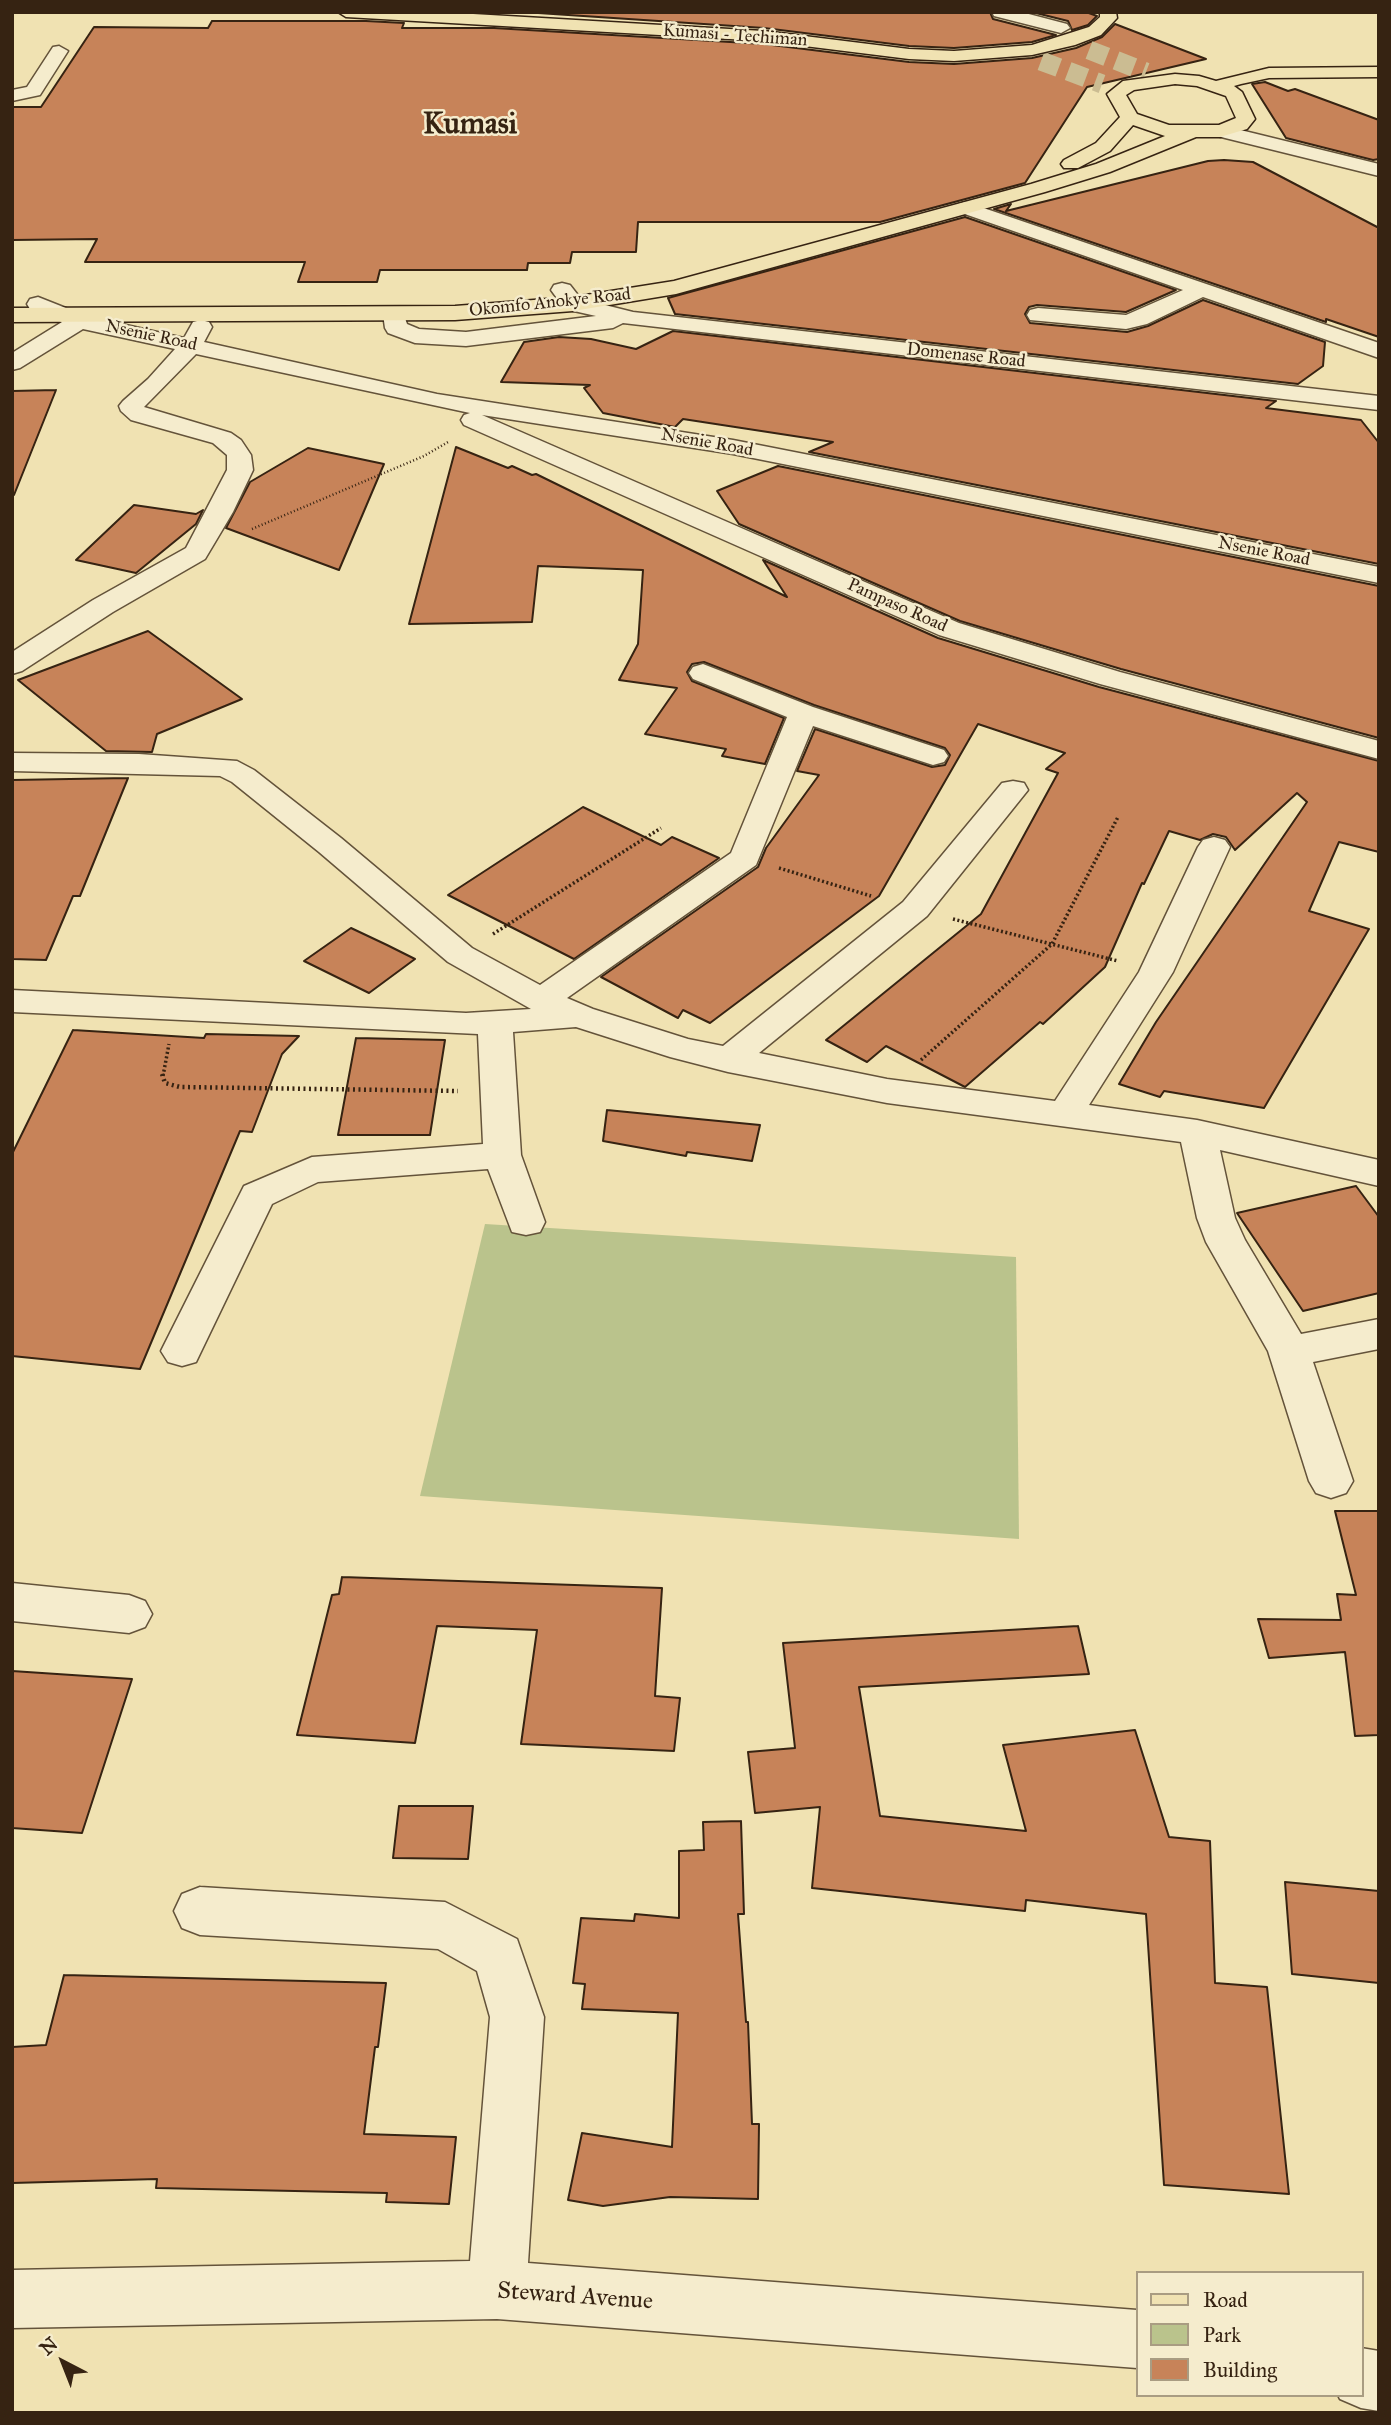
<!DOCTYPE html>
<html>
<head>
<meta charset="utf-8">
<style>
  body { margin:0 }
  #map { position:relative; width:1391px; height:2425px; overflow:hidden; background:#f0e2b2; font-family:"IM FELL Great Primer",serif }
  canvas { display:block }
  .frame { position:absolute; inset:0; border:14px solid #362312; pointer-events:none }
  .legend { position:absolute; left:1136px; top:2271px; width:228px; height:126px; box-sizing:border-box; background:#f5eccd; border:2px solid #a99c82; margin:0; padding:9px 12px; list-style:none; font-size:21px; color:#362312 }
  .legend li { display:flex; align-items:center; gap:14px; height:35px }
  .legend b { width:35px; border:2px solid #a99c82 }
  .north { position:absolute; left:28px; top:2327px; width:70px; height:70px; -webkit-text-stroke:5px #f5eccd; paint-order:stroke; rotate:318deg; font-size:19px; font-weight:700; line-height:28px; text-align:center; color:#362312 }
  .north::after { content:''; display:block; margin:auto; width:24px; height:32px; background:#362312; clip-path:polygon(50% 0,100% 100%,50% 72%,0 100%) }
</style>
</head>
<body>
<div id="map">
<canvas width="1391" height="2425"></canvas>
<div class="frame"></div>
<ul class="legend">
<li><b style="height:9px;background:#f0e2b2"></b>Road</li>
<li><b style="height:19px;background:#bac38c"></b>Park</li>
<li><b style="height:19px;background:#c78359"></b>Building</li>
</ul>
<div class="north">N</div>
</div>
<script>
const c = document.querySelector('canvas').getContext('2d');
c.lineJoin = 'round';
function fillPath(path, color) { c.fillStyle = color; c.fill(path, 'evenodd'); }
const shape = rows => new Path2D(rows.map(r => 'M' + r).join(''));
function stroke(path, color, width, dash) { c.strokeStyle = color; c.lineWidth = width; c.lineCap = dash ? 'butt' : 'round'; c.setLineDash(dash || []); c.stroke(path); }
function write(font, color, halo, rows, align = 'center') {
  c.font = font + ' "IM FELL Great Primer",serif'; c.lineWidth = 5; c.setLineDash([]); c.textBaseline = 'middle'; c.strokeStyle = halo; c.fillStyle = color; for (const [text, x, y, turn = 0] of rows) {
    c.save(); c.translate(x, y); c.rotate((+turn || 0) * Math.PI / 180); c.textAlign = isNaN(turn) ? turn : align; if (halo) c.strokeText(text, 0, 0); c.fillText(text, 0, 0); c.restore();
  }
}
const green = shape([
  [485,1224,1016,1257,1019,1539,420,1496]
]);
const building = shape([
  [523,12,990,12,993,19,1056,35,1032,42,954,48,909,46,764,28,523,12],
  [1032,12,1086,12,1097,16,1088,25,1072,30,1068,21,1032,12],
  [212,21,366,21,404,23,402,28,494,28,764,44,909,62,954,64,1032,58,1076,48,1102,37,1115,24,1206,59,1087,87,1025,183,880,222,638,222,636,252,572,252,570,263,528,263,527,270,380,270,377,282,298,282,305,262,85,262,97,239,12,240,12,107,41,107,94,27,208,28,212,21],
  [1265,82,1288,91,1295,89,1379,120,1379,159,1373,160,1286,138,1252,84,1265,82],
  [1224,160,1253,162,1379,228,1379,337,1326,319,1326,322,994,209,1011,204,1006,211,1208,161,1224,160],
  [965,217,1176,290,1126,312,1037,305,1029,307,1025,314,1030,323,1127,332,1148,326,1203,300,1325,342,1323,366,1298,384,675,314,668,298,965,217],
  [673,331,1276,401,1266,408,1361,420,1379,443,1379,564,809,452,833,442,683,419,675,427,603,413,584,388,590,385,501,382,524,342,559,337,591,339,636,349,673,331],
  [56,390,14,495,12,495,12,391,56,390],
  [456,447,508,468,512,466,532,475,536,474,787,597,763,560,938,638,1099,687,1379,761,1379,852,1339,842,1309,911,1369,929,1264,1108,1164,1091,1160,1097,1119,1084,1156,1022,1307,802,1297,793,1235,850,1226,837,1213,834,1200,840,1169,831,1144,884,1142,883,1105,967,1043,1024,1040,1022,965,1087,886,1046,867,1062,826,1040,981,914,1058,773,1046,769,1065,753,978,724,879,896,710,1023,683,1010,678,1018,601,977,758,867,766,848,819,775,797,771,815,729,932,767,945,765,950,755,945,748,814,705,704,662,692,664,687,672,692,681,784,718,765,764,722,756,726,749,645,734,677,688,619,680,638,644,643,570,538,566,532,622,409,624,456,447],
  [308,448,384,464,339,570,226,528,250,482,308,448],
  [778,466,1379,586,1379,738,1121,669,960,621,739,524,717,491,778,466],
  [134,505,196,514,203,510,196,524,136,573,76,560,134,505],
  [148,631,242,699,157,734,152,752,106,751,18,680,148,631],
  [128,778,80,896,73,896,46,960,12,959,12,780,128,778],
  [583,807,661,845,672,837,719,858,574,959,448,895,583,807],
  [351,928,387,945,415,959,369,993,304,961,351,928],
  [73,1030,204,1038,206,1034,299,1036,282,1054,252,1132,240,1131,140,1369,12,1356,12,1154,73,1030],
  [356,1038,445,1040,430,1135,338,1135,356,1038],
  [607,1110,698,1119,760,1125,752,1161,687,1152,686,1156,603,1141,607,1110],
  [1356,1186,1379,1217,1379,1293,1303,1311,1237,1213,1356,1186],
  [1335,1511,1379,1511,1379,1735,1355,1736,1345,1652,1269,1658,1258,1619,1341,1620,1337,1594,1356,1595,1335,1511],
  [342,1577,662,1588,655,1696,680,1698,674,1751,521,1744,537,1630,437,1626,415,1743,297,1735,332,1595,339,1594,342,1577],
  [1078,1626,1089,1674,859,1687,880,1816,1026,1831,1003,1745,1135,1730,1169,1837,1210,1841,1215,1983,1267,1987,1289,2194,1164,2185,1146,1914,1026,1900,1025,1911,812,1888,820,1807,755,1813,748,1752,795,1748,783,1643,1078,1626],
  [12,1671,132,1679,82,1833,12,1828,12,1671],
  [399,1806,473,1806,468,1859,393,1858,399,1806],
  [741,1821,744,1914,738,1914,746,2022,748,2022,752,2124,759,2124,758,2199,670,2197,603,2206,568,2200,582,2133,672,2147,678,2013,582,2009,585,1984,573,1983,581,1918,634,1921,635,1914,679,1918,679,1851,704,1850,703,1822,741,1821],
  [1285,1882,1379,1891,1379,1983,1292,1974,1285,1882],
  [64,1975,386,1983,378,2047,375,2047,364,2134,456,2137,449,2204,386,2202,387,2193,156,2188,157,2179,12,2183,12,2047,46,2045,64,1975]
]);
const majorTunnel = shape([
  [1089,50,1146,72],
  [1041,61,1102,84]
]);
const pathFar2 = shape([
  [252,529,424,456,448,442]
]);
const pathFar1 = shape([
  [779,868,871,896],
  [953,919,1118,961],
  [493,934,661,828],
  [921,1060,1052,944,1118,817],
  [163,1076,169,1044]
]);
const path = shape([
  [162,1074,165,1083,180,1087,458,1091]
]);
const minor = shape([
  [992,12,1021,12,1067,24,1070,28,1061,33,994,16,992,12],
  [59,46,68,51,40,95,12,101,12,90,27,87,53,47,59,46],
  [1220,125,1379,164,1379,176,1213,135,1211,131,1220,125],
  [966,202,1379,343,1379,358,1203,297,1147,324,1126,329,1030,320,1027,315,1030,310,1038,308,1126,315,1183,290,959,212,956,208,959,204,966,202],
  [562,283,570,285,581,299,633,312,1379,396,1379,410,623,323,613,328,466,346,415,343,388,333,385,328,383,314,386,309,394,307,402,309,407,324,419,329,466,332,596,316,565,309,551,290,554,285,562,283],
  [38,297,86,316,184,338,193,322,201,320,209,322,212,327,204,342,437,394,733,440,1379,567,1379,583,733,454,482,415,959,623,1120,672,1379,741,1379,759,1100,684,939,635,464,425,461,420,464,415,470,413,196,354,144,407,231,433,241,440,251,455,253,470,233,512,205,559,113,612,22,671,12,674,12,652,93,600,186,548,227,470,227,455,213,443,131,420,121,411,119,406,123,401,148,379,175,349,83,329,20,368,12,370,12,353,62,322,30,309,27,304,30,299,38,297],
  [703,664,813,707,944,750,948,756,944,762,933,765,813,726,756,865,567,998,593,1009,688,1039,723,1046,903,902,1002,783,1013,781,1024,783,1028,790,927,916,759,1053,887,1079,1055,1101,1139,972,1198,847,1203,840,1214,837,1225,840,1230,847,1173,972,1089,1105,1197,1120,1379,1160,1379,1186,1220,1150,1235,1218,1245,1240,1301,1334,1379,1319,1379,1349,1313,1362,1353,1481,1346,1493,1331,1498,1316,1493,1309,1481,1268,1351,1206,1242,1197,1218,1181,1142,887,1103,728,1072,670,1057,576,1027,513,1032,521,1155,545,1222,540,1232,526,1235,512,1232,488,1169,318,1182,272,1204,196,1362,182,1366,168,1362,161,1351,244,1186,312,1157,483,1144,478,1034,12,1012,12,990,466,1013,531,1009,448,962,319,852,232,782,220,776,12,771,12,753,139,754,237,761,254,770,341,838,472,948,540,985,731,853,787,717,693,679,689,673,693,667,703,664],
  [12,1583,129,1595,145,1601,152,1614,145,1627,129,1633,12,1621,12,1583],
  [200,1887,445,1902,517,1939,544,2017,528,2263,1137,2310,1137,2368,497,2319,12,2328,12,2270,470,2261,490,2017,477,1971,438,1949,200,1935,182,1928,174,1911,182,1894,200,1887],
  [1361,2348,1379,2351,1379,2411,1361,2408,1340,2399,1338,2395,1361,2395,1361,2348]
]);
const major = shape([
  [338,12,439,12,764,31,909,49,954,51,1032,45,1089,27,1100,17,1100,12,1116,12,1117,18,1101,35,1075,45,1032,55,954,61,909,59,764,41,346,17,338,12],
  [1379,67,1379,77,1269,78,1241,84,1234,86,1242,92,1255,119,1247,129,1220,137,1196,137,1110,172,1045,192,676,294,573,311,455,320,12,322,12,308,455,306,573,297,674,281,1031,184,1096,164,1165,136,1133,125,1110,151,1078,168,1064,168,1061,164,1064,160,1096,143,1120,117,1107,94,1123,81,1175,74,1199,76,1216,81,1269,68,1379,67],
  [1175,84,1197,86,1226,96,1236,118,1219,125,1169,125,1137,114,1126,95,1134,90,1175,84]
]);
const farStreetnames = [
  ["Kumasi - Techiman",735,36,4],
  ["Okomfo Anokye Road",550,303,-6],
  ["Nsenie Road",151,336,12],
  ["Domenase Road",966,356,6],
  ["Nsenie Road",707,443,10],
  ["Nsenie Road",1264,552,11],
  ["Pampaso Road",897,606,24]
];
const nearStreetnames = [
  ["Steward Avenue",575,2297,4]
];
const farTownnames = [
  ["Kumasi",470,126]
];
fillPath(green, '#bac38c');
fillPath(building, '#c78359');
stroke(building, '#362312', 2);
stroke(majorTunnel, '#cbbc92', 19, [19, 10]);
stroke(minor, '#64533a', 3);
stroke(major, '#362312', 3);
stroke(pathFar2, '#362312', 2.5, [1, 2.5]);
stroke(pathFar1, '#362312', 3.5, [2, 2.5]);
stroke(path, '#362312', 4.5, [2, 3.5]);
fillPath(minor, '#f5eccd');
fillPath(major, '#f0e2b2');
write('18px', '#362312', '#f5eccd', farStreetnames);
write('24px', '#362312', '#f5eccd', nearStreetnames);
write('bold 30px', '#362312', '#f5eccd', farTownnames);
</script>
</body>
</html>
